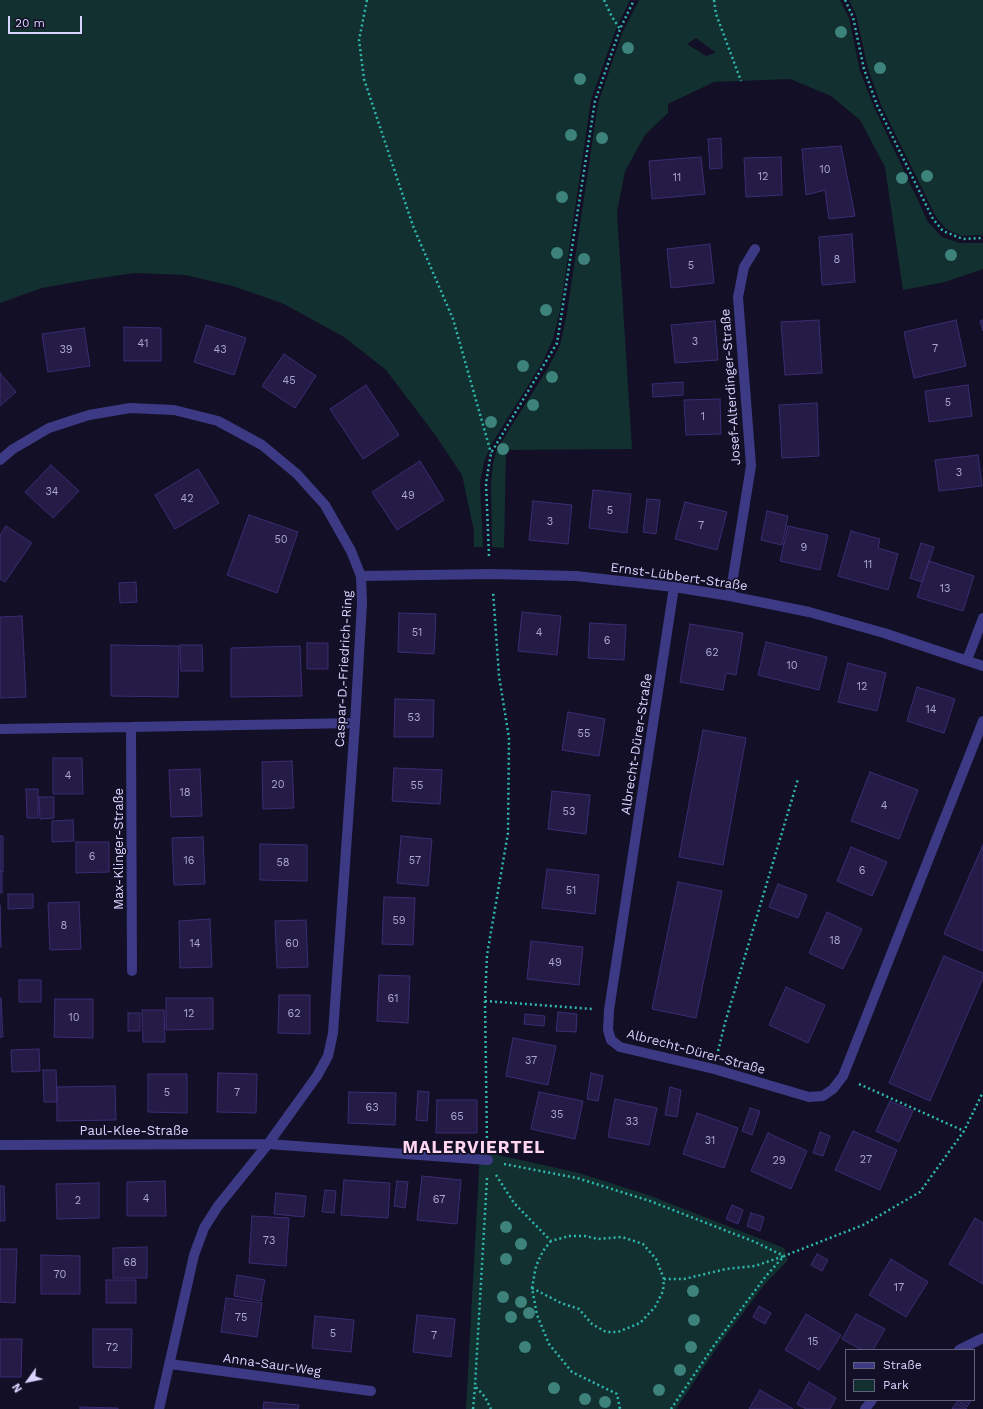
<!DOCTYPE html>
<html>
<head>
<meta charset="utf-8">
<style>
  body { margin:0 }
  #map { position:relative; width:983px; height:1409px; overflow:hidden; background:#130f26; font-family:"Work Sans",sans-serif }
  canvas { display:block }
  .legend { position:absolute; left:845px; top:1349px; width:130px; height:52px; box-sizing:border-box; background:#130f26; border:1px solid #625e7d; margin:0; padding:5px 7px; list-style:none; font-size:12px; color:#d9d4ff }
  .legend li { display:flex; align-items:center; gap:8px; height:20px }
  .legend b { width:20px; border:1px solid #625e7d }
  .north { position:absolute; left:8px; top:1361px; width:40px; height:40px; -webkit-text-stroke:3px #130f26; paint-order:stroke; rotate:237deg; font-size:11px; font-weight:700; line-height:16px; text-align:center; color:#d9d4ff }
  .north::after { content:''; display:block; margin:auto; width:14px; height:18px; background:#d9d4ff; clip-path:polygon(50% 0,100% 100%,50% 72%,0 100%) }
  .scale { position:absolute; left:8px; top:16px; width:74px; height:18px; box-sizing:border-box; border:2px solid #d9d4ff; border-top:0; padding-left:5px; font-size:12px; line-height:14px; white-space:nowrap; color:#d9d4ff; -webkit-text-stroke:3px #130f26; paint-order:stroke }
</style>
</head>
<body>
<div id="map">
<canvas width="983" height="1409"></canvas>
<ul class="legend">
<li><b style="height:5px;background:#3d3a85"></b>Straße</li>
<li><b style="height:11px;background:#12302f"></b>Park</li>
</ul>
<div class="north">N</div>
<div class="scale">20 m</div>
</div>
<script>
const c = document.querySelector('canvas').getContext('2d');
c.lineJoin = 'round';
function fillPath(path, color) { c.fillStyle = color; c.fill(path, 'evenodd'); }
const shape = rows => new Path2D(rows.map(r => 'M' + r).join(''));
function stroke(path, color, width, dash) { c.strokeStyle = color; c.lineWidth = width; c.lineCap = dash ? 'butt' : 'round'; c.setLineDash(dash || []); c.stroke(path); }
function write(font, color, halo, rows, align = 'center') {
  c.font = font + ' "Work Sans",sans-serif'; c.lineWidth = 3.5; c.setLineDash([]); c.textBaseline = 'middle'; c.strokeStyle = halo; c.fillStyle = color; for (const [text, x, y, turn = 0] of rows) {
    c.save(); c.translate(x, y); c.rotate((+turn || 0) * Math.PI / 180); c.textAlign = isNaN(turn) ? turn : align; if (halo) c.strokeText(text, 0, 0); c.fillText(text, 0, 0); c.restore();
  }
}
const green = shape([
  [0,0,630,0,616,29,591,100,560,311,553,339,542,363,491,445,484,462,480,483,483,547,474,547,474,531,462,475,433,432,386,370,344,337,284,304,233,286,185,275,135,273,93,279,42,288,0,303],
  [639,0,840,0,849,18,860,71,874,107,928,222,942,237,960,243,983,243,983,269,945,282,903,290,885,167,860,120,831,96,790,79,714,82,668,104,668,113,645,135,625,171,617,212,632,449,506,450,504,548,492,547,491,484,493,463,497,449,548,368,560,345,567,313,598,103,623,31],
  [696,38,715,52,715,53,706,56,687,44],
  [849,0,983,0,983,235,962,236,946,229,936,217,881,105,868,69,856,15],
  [480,1151,579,1173,651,1196,784,1248,788,1260,765,1284,718,1346,676,1409,466,1409]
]);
const building = shape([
  [721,138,722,168,710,169,708,139,721,138],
  [841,146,855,216,829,219,825,190,806,195,802,149,841,146],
  [701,157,705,194,652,199,649,161,701,157],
  [781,157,782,195,746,197,744,158,781,157],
  [852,234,855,282,822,285,819,237,852,234],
  [710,244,714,283,671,288,667,249,710,244],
  [819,320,822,373,785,375,781,322,819,320],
  [956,320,966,366,914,378,904,332,956,320],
  [983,320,983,331,980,321,983,320],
  [715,321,718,360,675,363,671,325,715,321],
  [206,325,246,338,234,375,194,362,206,325],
  [124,327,161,328,161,361,124,361,124,327],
  [84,328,90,366,48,372,42,334,84,328],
  [284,354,316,376,295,408,262,386,284,354],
  [0,373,16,392,0,406,0,373],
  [683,382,683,395,653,397,652,384,683,382],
  [366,385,399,435,363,459,330,409,366,385],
  [968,385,972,416,929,422,925,391,968,385],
  [720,399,721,434,686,435,684,400,720,399],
  [817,403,819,456,782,458,779,405,817,403],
  [978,455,982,486,939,491,935,460,978,455],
  [420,461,444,500,397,530,372,492,420,461],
  [51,465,79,491,53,518,25,492,51,465],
  [198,469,219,503,175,529,155,495,198,469],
  [593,490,631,494,627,533,589,528,593,490],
  [647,499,660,500,656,534,643,532,647,499],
  [533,501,572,505,568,544,529,540,533,501],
  [685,502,727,512,717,550,675,539,685,502],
  [767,511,788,516,782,545,761,540,767,511],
  [249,515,298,532,277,593,227,575,249,515],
  [6,526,32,543,5,582,0,579,0,535,6,526],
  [788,526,828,535,820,570,780,561,788,526],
  [851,531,880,539,878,548,898,554,888,590,838,576,851,531],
  [921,543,934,547,922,582,910,578,921,543],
  [929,561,974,576,963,611,917,597,929,561],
  [136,582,137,602,120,603,119,583,136,582],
  [522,612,561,616,557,655,518,651,522,612],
  [399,613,436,614,434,654,398,652,399,613],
  [22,616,26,697,0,698,0,617,22,616],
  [590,623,626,625,624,660,588,658,590,623],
  [690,624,743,633,736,675,726,673,723,690,680,682,690,624],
  [766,642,827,657,819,690,758,675,766,642],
  [307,643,328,643,328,669,307,669,307,643],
  [111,645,179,646,178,697,111,696,111,645],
  [180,645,202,645,203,671,181,671,180,645],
  [300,646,302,696,231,697,231,648,300,646],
  [848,663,886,673,877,711,838,702,848,663],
  [917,687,955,699,944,733,907,721,917,687],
  [395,699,434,700,433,737,394,737,395,699],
  [568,712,605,719,599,756,562,750,568,712],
  [703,730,746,738,723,865,679,857,703,730],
  [53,758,82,758,83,794,53,794,53,758],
  [292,761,294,808,263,809,262,762,292,761],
  [394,768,442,770,440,804,392,801,394,768],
  [200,769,202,816,171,817,169,770,200,769],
  [870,772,918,790,899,839,851,821,870,772],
  [26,789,38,789,38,818,27,818,26,789],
  [552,791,590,795,586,834,548,829,552,791],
  [39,797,54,797,54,818,40,819,39,797],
  [73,820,74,841,52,842,52,821,73,820],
  [0,836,3,836,3,872,0,871,0,836],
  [401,836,432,839,428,886,397,883,401,836],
  [203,837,205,884,174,885,172,838,203,837],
  [76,842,109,842,109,872,76,873,76,842],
  [260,844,307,845,307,881,260,880,260,844],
  [983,845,983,951,944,934,983,845],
  [851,847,887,862,872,896,837,881,851,847],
  [547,869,599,875,595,914,542,908,547,869],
  [0,871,2,871,2,893,0,893,0,871],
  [678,882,722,891,696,1018,652,1009,678,882],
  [778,884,807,895,798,918,769,907,778,884],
  [8,894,33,894,33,908,8,909,8,894],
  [384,897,415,898,413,945,382,944,384,897],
  [79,902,81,949,50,950,48,903,79,902],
  [0,905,1,947,0,947,0,905],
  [827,912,862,929,843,969,809,953,827,912],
  [210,919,212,967,180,968,179,921,210,919],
  [306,920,308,967,277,968,275,921,306,920],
  [531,941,583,947,579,985,527,979,531,941],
  [944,956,983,973,983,978,930,1101,889,1083,944,956],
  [379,975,410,976,408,1023,377,1021,379,975],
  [19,980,41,980,41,1002,19,1002,19,980],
  [786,987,825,1005,808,1043,769,1025,786,987],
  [279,995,310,995,310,1034,278,1033,279,995],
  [0,998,1,998,3,1037,0,1037,0,998],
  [166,998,213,998,213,1029,166,1030,166,998],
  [55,999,93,999,93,1038,54,1037,55,999],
  [142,1010,164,1010,165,1042,143,1042,142,1010],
  [558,1012,577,1014,576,1032,556,1031,558,1012],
  [128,1013,140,1013,140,1031,128,1031,128,1013],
  [525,1014,545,1016,544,1026,524,1024,525,1014],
  [513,1038,556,1046,548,1085,506,1076,513,1038],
  [39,1049,40,1071,12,1072,11,1050,39,1049],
  [43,1070,56,1070,57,1102,44,1102,43,1070],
  [218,1073,257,1074,256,1113,217,1112,218,1073],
  [591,1073,603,1076,598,1101,587,1099,591,1073],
  [148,1074,187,1074,187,1113,148,1112,148,1074],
  [115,1086,116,1120,57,1121,57,1087,115,1086],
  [670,1087,681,1090,677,1117,665,1115,670,1087],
  [418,1091,429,1092,427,1121,416,1120,418,1091],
  [349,1092,396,1093,395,1125,348,1123,349,1092],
  [539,1092,583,1101,575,1139,531,1129,539,1092],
  [615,1099,657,1108,649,1145,608,1137,615,1099],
  [437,1100,477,1100,477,1133,436,1133,437,1100],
  [890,1101,913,1111,899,1142,876,1131,890,1101],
  [750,1108,760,1111,752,1135,742,1131,750,1108],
  [697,1113,738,1128,724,1168,683,1154,697,1113],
  [853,1131,897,1150,880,1190,835,1170,853,1131],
  [820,1132,830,1136,823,1156,813,1153,820,1132],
  [768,1133,807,1151,791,1189,751,1171,768,1133],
  [422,1176,461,1180,457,1224,417,1220,422,1176],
  [344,1180,390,1183,388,1218,341,1215,344,1180],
  [165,1181,166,1216,127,1216,127,1182,165,1181],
  [397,1181,408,1182,405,1208,394,1206,397,1181],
  [99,1183,99,1218,57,1219,56,1184,99,1183],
  [0,1186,4,1186,5,1221,0,1221,0,1186],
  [325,1190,336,1191,334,1213,322,1212,325,1190],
  [276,1193,306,1196,304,1217,274,1214,276,1193],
  [732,1205,743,1210,738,1224,726,1219,732,1205],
  [751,1213,764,1217,760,1231,747,1226,751,1213],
  [252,1216,289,1218,286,1266,249,1263,252,1216],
  [975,1218,983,1223,983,1284,949,1264,975,1218],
  [147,1247,147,1278,113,1278,113,1248,147,1247],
  [0,1249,17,1249,15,1303,0,1302,0,1249],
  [817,1254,828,1260,822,1271,811,1265,817,1254],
  [41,1255,80,1256,80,1294,41,1294,41,1255],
  [891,1259,928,1282,906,1317,869,1295,891,1259],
  [237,1275,265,1280,261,1301,234,1296,237,1275],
  [106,1280,136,1280,136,1303,106,1303,106,1280],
  [226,1298,262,1303,257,1337,221,1332,226,1298],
  [759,1306,771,1313,765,1324,753,1317,759,1306],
  [806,1314,841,1335,819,1370,785,1350,806,1314],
  [856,1314,885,1329,873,1350,862,1350,842,1339,856,1314],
  [417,1315,455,1319,451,1357,413,1352,417,1315],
  [315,1316,354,1320,351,1352,312,1348,315,1316],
  [93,1329,132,1329,131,1368,93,1367,93,1329],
  [0,1339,22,1339,21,1377,0,1377,0,1339],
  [809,1382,836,1398,830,1409,806,1409,797,1404,809,1382],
  [760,1390,793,1409,749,1409,760,1390],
  [955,1400,971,1400,967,1407,955,1400],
  [264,1402,299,1405,298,1409,263,1409,264,1402],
  [956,1403,967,1409,952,1409,956,1403],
  [80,1407,118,1408,118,1409,80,1409,80,1407]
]);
const path = shape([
  [367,0,359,40,364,79,413,226,453,319,491,453],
  [604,0,612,17,620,29],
  [714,0,716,14,741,81],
  [845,0,853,17,864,69,877,105,933,219,943,231,963,239,983,238],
  [489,556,486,483,491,453,557,343,595,101,620,29,634,0],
  [485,1001,593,1009],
  [718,1051,725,1023,798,779],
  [859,1084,964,1131],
  [487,1143,485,1001,487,955,508,833,509,738,499,676,493,591],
  [504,1164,577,1178,650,1201,755,1242,784,1256,863,1225,920,1192,964,1131,983,1092],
  [496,1175,514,1203,551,1241,569,1236,585,1236,598,1239,622,1237,643,1244,656,1259,664,1279],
  [487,1178,475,1386,485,1397,491,1409],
  [551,1241,543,1251,536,1266,532,1288,537,1315,549,1344,572,1372,617,1394,620,1409],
  [532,1288,561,1303,579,1309,592,1324,606,1332,618,1332,640,1323,655,1307,663,1291,664,1279,684,1279,726,1269,755,1266,784,1256],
  [473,1409,475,1387],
  [671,1409,715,1344,766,1276,784,1256]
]);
const minor = shape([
  [0,460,13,449,49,428,89,415,130,408,174,410,218,421,262,445,297,474,325,505,351,551,361,576,362,603,355,723,333,1033,328,1056,317,1076,268,1144,218,1206,204,1228,194,1255,159,1409],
  [361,576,491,574,576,576,674,587,730,596,809,612,884,633,983,666],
  [674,587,609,1010,608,1030,611,1040,620,1047,714,1069,809,1097,823,1096,833,1089,843,1076,983,721],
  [730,596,751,466,738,297,744,267,755,249],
  [967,660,983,618],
  [0,729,131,727],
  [132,971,131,727,355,723],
  [0,1145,268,1144,488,1160],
  [959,1350,983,1338],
  [170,1364,371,1391],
  [865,1409,872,1400]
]);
const trees = [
  [841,32],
  [628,48],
  [880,68],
  [580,79],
  [571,135],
  [602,138],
  [927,176],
  [902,178],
  [562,197],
  [557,253],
  [951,255],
  [584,259],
  [546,310],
  [523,366],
  [552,377],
  [533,405],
  [491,422],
  [503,449],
  [506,1227],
  [521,1244],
  [506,1259],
  [693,1291],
  [503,1297],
  [521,1302],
  [529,1313],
  [511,1317],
  [694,1320],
  [525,1347],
  [691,1347],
  [680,1370],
  [554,1388],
  [659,1390],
  [585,1399],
  [605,1402]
];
const numberNames = [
  ["10",825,170],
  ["12",763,177],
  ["11",677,178],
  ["8",837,260],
  ["5",691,266],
  ["3",695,342],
  ["41",143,344],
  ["7",935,349],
  ["39",66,350],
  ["43",220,350],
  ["45",289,381],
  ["5",948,403],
  ["1",703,417],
  ["3",959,473],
  ["34",52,492],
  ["49",408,496],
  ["42",187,499],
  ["5",610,511],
  ["3",550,522],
  ["7",701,526],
  ["50",281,540],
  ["9",804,548],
  ["11",868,565],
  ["13",945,589],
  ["51",417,633],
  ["4",539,633],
  ["6",607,641],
  ["62",712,653],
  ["10",792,666],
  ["12",862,687],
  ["14",931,710],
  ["53",414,718],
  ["55",584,734],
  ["4",68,776],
  ["20",278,785],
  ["55",417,786],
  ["18",185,793],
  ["4",884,806],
  ["53",569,812],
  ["6",92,857],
  ["16",189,861],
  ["57",415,861],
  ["58",283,863],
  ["6",862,871],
  ["51",571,891],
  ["59",399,921],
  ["8",64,926],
  ["18",835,941],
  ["14",195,944],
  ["60",292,944],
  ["49",555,963],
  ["61",393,999],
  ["12",189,1014],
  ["62",294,1014],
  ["10",74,1018],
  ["37",531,1061],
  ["5",167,1093],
  ["7",237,1093],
  ["63",372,1108],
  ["35",557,1115],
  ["65",457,1117],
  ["33",632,1122],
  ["31",710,1141],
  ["27",866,1160],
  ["29",779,1161],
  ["4",146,1199],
  ["67",439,1200],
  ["2",78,1201],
  ["73",269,1241],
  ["68",130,1263],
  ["70",60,1275],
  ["17",899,1288],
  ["75",241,1318],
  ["5",333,1334],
  ["7",434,1336],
  ["15",813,1342],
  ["72",112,1348]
];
const streetNames = [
  ["Josef-Alterdinger-Straße",731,387,-94],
  ["Ernst-Lübbert-Straße",679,577,8],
  ["Caspar-D.-Friedrich-Ring",344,669,-87],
  ["Albrecht-Dürer-Straße",637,744,-81],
  ["Max-Klinger-Straße",119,849,-90],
  ["Albrecht-Dürer-Straße",696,1052,15],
  ["Paul-Klee-Straße",134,1131],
  ["Anna-Saur-Weg",272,1365,8]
];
const districtNames = [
  ["MALERVIERTEL",474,1148]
];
fillPath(green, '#12302f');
fillPath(building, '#241b47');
stroke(building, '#3b2d73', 1);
stroke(path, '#2fb8b0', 2.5, [2, 3]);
stroke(minor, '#3d3a85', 10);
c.fillStyle = '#3d827b';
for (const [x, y] of trees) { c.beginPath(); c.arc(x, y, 6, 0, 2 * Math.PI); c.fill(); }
write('11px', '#aca6d1', null, numberNames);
write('13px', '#d9d4ff', '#130f26', streetNames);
c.letterSpacing = '1px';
write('bold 17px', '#ffd6f0', '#130f26', districtNames);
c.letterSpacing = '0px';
</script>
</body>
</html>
